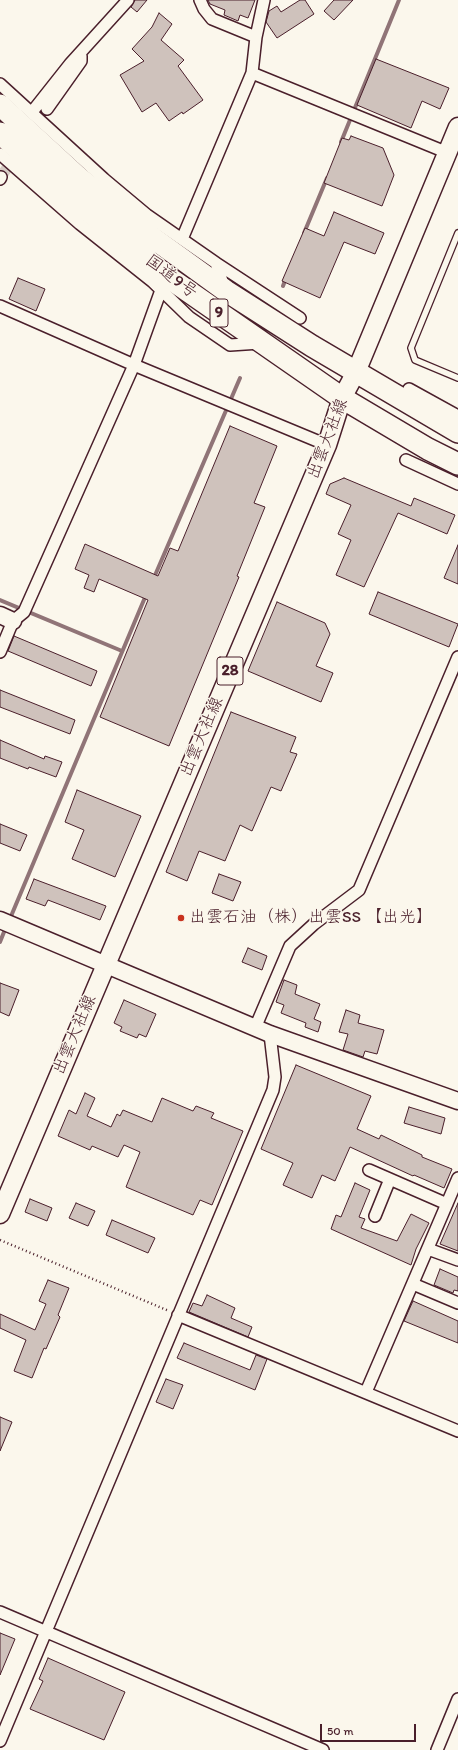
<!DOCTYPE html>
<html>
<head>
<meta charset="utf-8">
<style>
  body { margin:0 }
  #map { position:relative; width:458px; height:1750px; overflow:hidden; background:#fbf7ec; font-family:Itim,sans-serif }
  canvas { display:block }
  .scale { position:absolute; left:320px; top:1724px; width:96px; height:18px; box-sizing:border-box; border:2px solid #4a1f2b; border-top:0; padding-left:5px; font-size:12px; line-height:14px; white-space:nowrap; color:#4a1f2b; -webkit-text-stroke:3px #fbf7ec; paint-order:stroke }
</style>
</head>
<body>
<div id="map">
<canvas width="458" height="1750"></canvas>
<div class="scale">50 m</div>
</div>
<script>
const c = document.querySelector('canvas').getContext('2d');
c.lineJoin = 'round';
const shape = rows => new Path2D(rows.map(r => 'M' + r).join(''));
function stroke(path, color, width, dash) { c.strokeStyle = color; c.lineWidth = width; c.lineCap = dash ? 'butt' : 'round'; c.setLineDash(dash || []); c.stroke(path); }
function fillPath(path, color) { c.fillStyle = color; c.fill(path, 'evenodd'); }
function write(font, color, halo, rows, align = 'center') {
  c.font = font + ' Itim,"Klee One",sans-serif'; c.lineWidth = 3; c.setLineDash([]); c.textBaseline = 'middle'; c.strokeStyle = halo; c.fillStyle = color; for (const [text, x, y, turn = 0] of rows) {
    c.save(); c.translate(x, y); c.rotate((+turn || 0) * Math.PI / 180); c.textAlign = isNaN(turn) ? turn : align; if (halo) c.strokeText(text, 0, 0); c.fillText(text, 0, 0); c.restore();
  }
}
const stream = shape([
  [341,142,399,0],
  [304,233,327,178],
  [283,286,286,278],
  [153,580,240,378],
  [0,600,122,651],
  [9,921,146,595],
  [0,942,6,927]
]);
const building = shape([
  [135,0,147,0,137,12,131,7,135,0],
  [208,0,255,0,248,18,240,15,238,21,224,15,225,10,210,4,208,0],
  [300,0,305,0,314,14,277,38,266,22,269,11,277,6,281,12,300,0],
  [334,0,353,0,334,20,324,11,334,0],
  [159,13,172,24,161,40,184,60,178,66,203,100,183,114,182,112,169,121,156,103,142,112,120,75,144,61,132,49,152,27,159,13],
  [376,59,449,88,440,109,422,101,411,128,357,105,376,59],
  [351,136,383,148,394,175,382,206,324,183,342,138,349,140,351,136],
  [334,212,384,233,375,254,344,242,320,298,282,281,305,228,324,236,334,212],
  [18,278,45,289,36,311,9,299,18,278],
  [230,426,277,446,254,503,265,507,237,576,239,577,169,746,100,717,148,600,99,579,94,592,84,588,89,575,75,569,85,544,158,576,170,548,178,551,230,426],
  [344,478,411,506,414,498,455,515,447,534,398,513,364,587,336,575,351,540,338,534,351,505,326,494,330,484,344,478],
  [458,545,458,584,444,578,458,545],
  [378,592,458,624,449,647,369,614,378,592],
  [277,602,325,623,330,634,316,666,333,673,321,702,248,671,277,602],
  [14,636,97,671,91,686,8,651,14,636],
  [0,690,75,720,70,734,0,707,0,690],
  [231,712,296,737,290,752,297,754,281,791,271,787,252,831,240,825,225,861,199,851,187,881,166,872,231,712],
  [0,740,44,759,45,756,62,762,56,777,29,767,28,769,0,758,0,740],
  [77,790,141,816,115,877,72,859,84,830,65,822,77,790],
  [0,824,27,835,20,851,0,843,0,824],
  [219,874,241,882,233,901,212,893,219,874],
  [34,879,106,906,100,920,48,900,45,906,26,899,34,879],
  [248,948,267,956,262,970,242,962,248,948],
  [284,980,297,985,295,994,320,1004,314,1019,321,1022,318,1032,305,1027,306,1023,281,1013,284,1005,276,1002,284,980],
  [0,983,19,990,9,1016,0,1012,0,983],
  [124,1000,156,1014,146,1037,139,1034,137,1038,120,1031,122,1027,114,1023,124,1000],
  [346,1010,360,1015,358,1023,384,1030,377,1054,365,1051,363,1057,343,1050,348,1034,339,1032,346,1010],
  [296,1065,371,1096,357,1129,379,1139,381,1135,422,1155,422,1157,452,1169,444,1188,414,1175,413,1176,350,1147,335,1181,322,1175,312,1198,283,1185,293,1163,261,1149,296,1065],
  [85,1093,95,1098,87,1116,111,1127,117,1114,120,1116,123,1110,152,1122,162,1098,193,1111,196,1106,214,1113,211,1118,243,1131,212,1205,200,1200,193,1215,126,1187,140,1152,124,1145,118,1157,92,1146,90,1150,58,1136,69,1110,76,1114,85,1093],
  [409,1107,445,1118,441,1134,404,1123,409,1107],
  [355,1183,370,1190,359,1217,365,1219,361,1228,397,1241,411,1214,429,1223,416,1249,411,1265,331,1229,336,1215,341,1217,355,1183],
  [30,1199,52,1208,47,1221,25,1212,30,1199],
  [76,1203,95,1211,88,1226,69,1218,76,1203],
  [458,1203,458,1251,440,1244,458,1203],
  [112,1220,155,1238,148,1253,106,1235,112,1220],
  [440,1269,458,1277,458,1291,454,1290,453,1293,434,1285,440,1269],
  [48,1280,69,1288,58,1315,60,1317,46,1349,44,1348,32,1378,14,1371,26,1340,0,1328,0,1314,35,1330,46,1304,39,1301,48,1280],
  [207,1295,235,1308,231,1318,252,1327,248,1337,189,1312,193,1303,202,1306,207,1295],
  [413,1301,458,1321,458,1343,404,1321,413,1301],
  [184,1343,250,1370,256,1355,267,1359,255,1390,177,1358,184,1343],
  [166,1379,183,1385,173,1409,156,1402,166,1379],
  [0,1417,12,1422,0,1451,0,1417],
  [0,1633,15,1639,0,1675,0,1633],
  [48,1658,125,1692,104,1740,30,1709,43,1681,39,1679,48,1658]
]);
const streetTunnel = shape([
  [1,177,15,156]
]);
const path = shape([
  [0,1240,169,1311]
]);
const lane = shape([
  [458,233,411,348,415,360,458,378]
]);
const street = shape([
  [200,0,204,9,212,19,256,37],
  [252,73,448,153],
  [0,84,104,179,147,215,216,263,224,287],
  [47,109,81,61,81,56],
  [32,112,70,64,128,0],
  [0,154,80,224,153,282,189,317,230,345,260,343],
  [0,179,1,177],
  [182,239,252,73,256,37,264,0],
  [216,263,300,318],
  [0,306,134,365,327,445],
  [409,389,458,416],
  [406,460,458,484],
  [0,652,13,621,24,612,134,365,161,290],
  [255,1028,290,946,314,924,359,890,458,657],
  [369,1170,447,1204],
  [375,1216,390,1179],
  [428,1249,458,1260],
  [413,1284,458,1303],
  [178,1315,458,1431],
  [366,1392,458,1178],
  [0,1612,323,1750],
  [0,1741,273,1090,275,1077,270,1034],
  [437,1750,458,1699]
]);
const secondary = shape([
  [0,615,13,621],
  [0,920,270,1034,458,1101]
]);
const primary = shape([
  [0,1214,327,445,342,398,356,372,458,127]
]);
const highway = shape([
  [0,105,78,177,153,238,226,291,312,346,458,432],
  [0,133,60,188,172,280,342,398,428,449,458,464]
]);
const markers = [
  [181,918,4,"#c8321e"]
];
const shields = [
  [219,313,18],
  [230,671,26]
];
const shieldNames = [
  ["9",219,313],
  ["28",230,671]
];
const streetNames = [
  ["国道9号",171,277,37],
  ["出雲大社線",328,439,-69],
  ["出雲大社線",202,737,-67],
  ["出雲大社線",75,1035,-67]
];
const poiNames = [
  ["出雲石油（株）出雲SS 【出光】",189,918]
];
stroke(stream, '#907477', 4);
fillPath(building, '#cfc2bc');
stroke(building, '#4a1f2b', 1);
stroke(streetTunnel, '#d8ccc5', 11, [11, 5.5]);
stroke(lane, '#4a1f2b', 8);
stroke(street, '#4a1f2b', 14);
stroke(secondary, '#4a1f2b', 19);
stroke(primary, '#4a1f2b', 21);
stroke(highway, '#4a1f2b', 24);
stroke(path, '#4a1f2b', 2.5, [1, 3]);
stroke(lane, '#fbf7ec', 5.5);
stroke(street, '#fbf7ec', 11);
stroke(secondary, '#fbf7ec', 16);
stroke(primary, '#fbf7ec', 18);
stroke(highway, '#fbf7ec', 21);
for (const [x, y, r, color] of markers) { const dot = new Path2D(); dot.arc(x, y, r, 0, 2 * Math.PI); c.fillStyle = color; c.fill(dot); stroke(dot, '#fbf7ec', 1.5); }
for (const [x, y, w] of shields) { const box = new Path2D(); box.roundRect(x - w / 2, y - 14, w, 28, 3); c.fillStyle = '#fbf7ec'; c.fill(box); stroke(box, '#4a1f2b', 1); }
write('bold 16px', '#4a1f2b', null, shieldNames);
write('17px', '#4a1f2b', '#fbf7ec', streetNames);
write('17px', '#4a1f2b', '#fbf7ec', poiNames, 'left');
</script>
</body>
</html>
